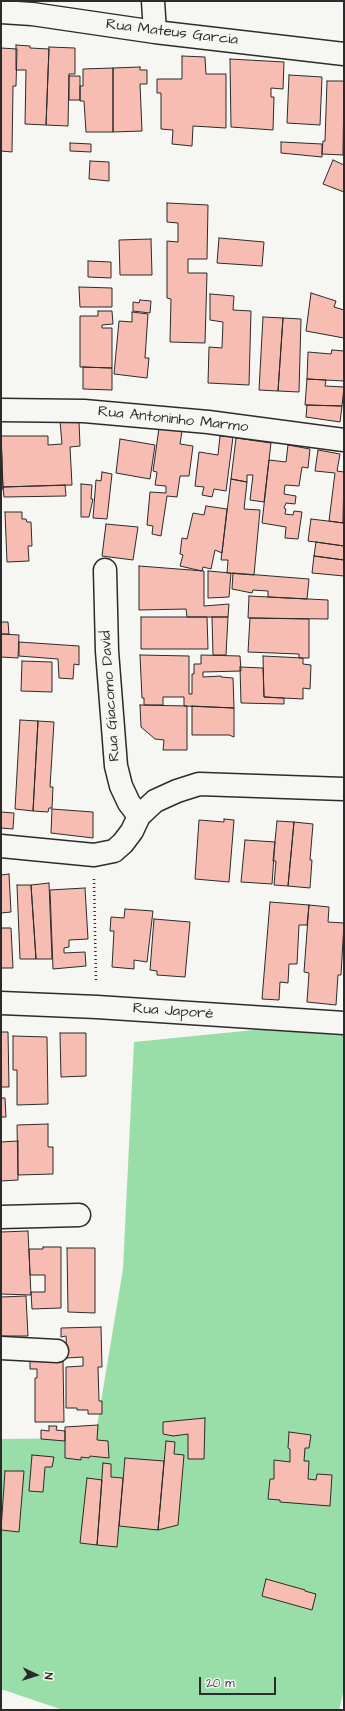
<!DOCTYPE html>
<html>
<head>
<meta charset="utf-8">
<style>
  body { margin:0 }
  #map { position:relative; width:345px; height:1711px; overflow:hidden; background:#f6f6f2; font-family:"Architects Daughter",sans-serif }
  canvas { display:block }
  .frame { position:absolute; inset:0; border:2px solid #2b2b2b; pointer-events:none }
  .north { position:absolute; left:16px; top:1655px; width:40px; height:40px; -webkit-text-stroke:3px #f6f6f2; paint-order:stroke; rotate:94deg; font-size:11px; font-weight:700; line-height:16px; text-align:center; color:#2b2b2b }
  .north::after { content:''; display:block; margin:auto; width:14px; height:18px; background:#2b2b2b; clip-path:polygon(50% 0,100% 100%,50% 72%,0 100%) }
  .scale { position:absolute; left:199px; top:1677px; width:77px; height:18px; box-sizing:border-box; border:2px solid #2b2b2b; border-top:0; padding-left:5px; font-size:12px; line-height:14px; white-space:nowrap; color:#2b2b2b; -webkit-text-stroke:3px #f6f6f2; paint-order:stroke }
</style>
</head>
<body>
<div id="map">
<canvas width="345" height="1711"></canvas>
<div class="frame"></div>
<div class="north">N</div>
<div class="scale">20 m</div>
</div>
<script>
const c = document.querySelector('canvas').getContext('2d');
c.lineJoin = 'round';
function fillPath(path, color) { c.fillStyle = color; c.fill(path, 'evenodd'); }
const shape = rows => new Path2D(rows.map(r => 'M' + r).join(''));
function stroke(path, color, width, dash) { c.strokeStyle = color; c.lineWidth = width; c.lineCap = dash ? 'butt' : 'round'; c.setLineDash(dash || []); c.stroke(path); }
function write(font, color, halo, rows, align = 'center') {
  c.font = font + ' "Architects Daughter",sans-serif'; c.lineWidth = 3; c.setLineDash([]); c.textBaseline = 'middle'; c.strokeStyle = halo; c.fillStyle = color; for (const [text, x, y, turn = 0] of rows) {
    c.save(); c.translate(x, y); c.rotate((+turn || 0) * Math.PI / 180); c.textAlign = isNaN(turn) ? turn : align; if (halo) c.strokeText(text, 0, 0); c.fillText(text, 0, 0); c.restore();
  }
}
const green = shape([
  [344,1021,344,1689,339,1710,63,1710,1,1689,1,1439,95,1438,123,1269,134,1042]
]);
const building = shape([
  [16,45,30,46,30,48,49,49,46,125,25,124,26,70,16,70,16,45],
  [49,47,75,48,75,74,69,74,68,126,46,125,49,47],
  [1,48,17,49,16,86,13,86,12,152,1,151,1,48],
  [182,56,205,57,206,74,226,74,226,128,193,126,192,146,172,144,173,130,161,129,161,93,157,93,157,79,182,79,182,56],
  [230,59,284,62,283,89,271,88,271,97,274,97,273,130,231,127,230,59],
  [140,67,140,70,147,70,147,84,140,84,142,131,113,132,113,68,140,67],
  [113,68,113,132,86,132,84,101,80,101,80,86,83,86,83,69,113,68],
  [289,75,322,77,320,125,287,123,289,75],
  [69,76,80,76,80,100,69,100,69,76],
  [327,81,344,81,343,155,322,154,323,141,325,141,327,81],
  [281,142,322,144,322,157,281,153,281,142],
  [70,143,91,144,91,152,70,151,70,143],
  [333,160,344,165,344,192,323,184,333,160],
  [90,161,109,162,109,181,89,179,90,161],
  [167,203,208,205,207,259,188,259,188,273,207,273,205,343,170,342,171,299,167,298,167,241,178,242,178,223,167,222,167,203],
  [219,238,264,242,262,266,217,263,219,238],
  [151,239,152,275,120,275,119,240,151,239],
  [88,261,111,262,111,278,88,277,88,261],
  [79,287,112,288,112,307,80,307,79,287],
  [311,293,336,301,334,307,344,310,344,338,306,331,311,293],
  [210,294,234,296,233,310,251,311,249,385,208,383,209,347,222,348,223,322,210,320,210,294],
  [140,300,151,301,150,313,133,311,133,302,139,303,140,300],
  [98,311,112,311,113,324,102,325,102,328,112,328,112,368,80,367,80,316,98,316,98,311],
  [132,312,148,314,145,358,149,358,147,378,114,374,119,321,132,322,132,312],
  [263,317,283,318,278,391,259,390,263,317],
  [283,318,301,319,299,392,278,391,283,318],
  [332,350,344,351,344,381,307,379,308,352,331,354,332,350],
  [83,367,112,368,112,390,83,389,83,367],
  [307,379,326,380,325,386,344,387,342,406,305,405,307,379],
  [307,405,342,406,340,422,306,417,307,405],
  [60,421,79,421,80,446,70,447,72,485,3,487,1,436,48,436,48,445,62,444,60,421],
  [159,428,182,431,180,444,193,446,189,476,180,476,177,497,167,496,161,536,152,534,153,526,147,525,150,492,166,493,166,486,155,485,157,472,153,471,159,428],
  [1,434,2,460,2,467,1,467,1,434],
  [220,436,233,437,226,491,214,489,212,497,202,495,204,487,195,486,199,452,218,455,220,436],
  [236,438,271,443,264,502,250,500,253,475,247,475,247,482,231,479,236,438],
  [120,439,155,445,150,479,116,473,120,439],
  [288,445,310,449,308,468,302,467,299,486,285,485,284,494,296,496,295,504,286,503,284,508,286,509,285,514,293,515,294,511,302,512,298,539,285,538,286,527,262,523,269,460,286,462,288,445],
  [318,450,340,454,337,471,344,472,343,523,329,521,335,473,315,471,318,450],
  [1,467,2,467,3,489,1,489,1,467],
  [102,472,112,474,107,519,93,518,96,480,101,481,102,472],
  [231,479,247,482,244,509,260,510,254,575,227,573,228,560,221,560,231,479],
  [81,484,92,485,91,499,93,499,89,517,81,517,81,484],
  [65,485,66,496,4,497,3,487,65,485],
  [206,506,227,509,222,553,215,550,211,569,203,567,202,571,180,566,183,555,180,554,182,538,187,539,193,513,204,515,206,506],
  [5,512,22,512,22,519,26,519,27,522,31,522,32,546,28,546,29,561,7,562,5,512],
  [311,519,344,523,344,546,308,541,311,519],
  [106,524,138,527,133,560,102,556,106,524],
  [316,542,344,546,344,560,314,556,316,542],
  [314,556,344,560,344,576,312,573,314,556],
  [139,566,204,571,204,606,229,604,228,617,187,617,186,609,139,610,139,566],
  [208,571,231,573,229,597,208,598,208,571],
  [233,573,309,579,307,599,268,597,268,591,253,590,252,593,232,589,233,573],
  [1,596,1,622,8,622,9,634,1,634,1,596],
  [249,596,328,600,328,619,248,618,249,596],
  [141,617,207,617,208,649,141,649,141,617],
  [212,617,228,617,226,655,213,655,212,617],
  [250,618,309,619,309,658,299,658,299,654,248,652,250,618],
  [1,634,19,635,18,658,1,657,1,634],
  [19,642,79,646,79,665,74,664,73,679,59,678,58,659,19,656,19,642],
  [140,655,189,656,189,694,192,694,192,674,194,674,194,664,201,664,201,655,240,656,241,671,203,672,203,677,221,676,221,677,233,678,234,708,184,706,184,697,163,697,163,705,144,705,144,698,142,698,140,655],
  [263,656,303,658,303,664,311,665,310,689,303,688,303,699,264,697,263,656],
  [22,661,52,662,52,692,21,691,22,661],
  [240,667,263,668,264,697,284,698,284,704,241,703,240,667],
  [140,705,187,706,187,750,163,750,164,740,155,739,141,727,140,705],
  [192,706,234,708,234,737,229,735,192,735,192,706],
  [20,720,38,721,33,811,15,809,20,720],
  [38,721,54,722,50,787,53,787,52,808,49,808,48,812,33,811,38,721],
  [52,809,93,812,93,838,51,833,52,809],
  [1,812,14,813,13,829,1,828,1,812],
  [224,819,234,820,229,882,195,879,199,820,224,822,224,819],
  [277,821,294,822,288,886,274,885,276,861,273,861,277,821],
  [294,822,313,824,310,860,312,860,310,888,288,886,294,822],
  [245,840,275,842,272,884,241,882,245,840],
  [9,874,11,912,1,913,1,875,9,874],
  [49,883,52,959,36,959,31,885,49,883],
  [17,885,31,885,36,959,20,959,17,885],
  [85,888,88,939,69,940,69,947,64,948,64,953,85,952,86,966,53,969,50,890,85,888],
  [270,902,309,905,307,925,299,925,297,964,289,964,288,983,280,982,279,1000,262,999,270,902],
  [309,905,329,907,328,922,344,923,341,975,338,975,336,1005,307,1002,309,973,304,972,309,905],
  [125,909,153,911,147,962,134,960,134,969,112,967,114,931,110,931,111,917,124,918,125,909],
  [154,919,190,922,185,977,157,975,157,971,150,970,154,919],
  [1,928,11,928,13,968,1,968,1,974,1,928],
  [1,1032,8,1032,9,1087,1,1087,1,1032],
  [60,1033,86,1033,86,1076,61,1077,60,1033],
  [13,1036,47,1037,48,1104,17,1105,17,1070,13,1070,13,1036],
  [1,1098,5,1098,6,1117,1,1117,1,1098],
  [48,1124,48,1147,53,1147,53,1174,18,1175,17,1125,48,1124],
  [18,1141,18,1180,1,1181,1,1142,18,1141],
  [28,1231,31,1295,1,1294,1,1232,28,1231],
  [43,1247,61,1247,61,1308,32,1309,31,1292,45,1292,45,1275,30,1275,29,1249,43,1249,43,1247],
  [67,1248,95,1248,95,1313,68,1312,67,1248],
  [26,1296,28,1336,1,1336,1,1297,26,1296],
  [101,1327,102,1367,98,1367,99,1401,102,1401,102,1414,88,1414,88,1410,77,1410,77,1408,66,1408,66,1367,83,1366,83,1357,67,1358,66,1336,61,1337,61,1328,101,1327],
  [63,1360,64,1422,35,1422,35,1378,37,1378,37,1369,30,1369,30,1361,63,1360],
  [205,1418,204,1459,188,1459,188,1434,173,1436,163,1434,163,1422,205,1418],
  [98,1425,97,1440,108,1441,109,1458,90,1456,89,1458,81,1457,81,1460,65,1458,65,1427,98,1425],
  [49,1426,57,1426,56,1430,65,1431,65,1441,41,1439,41,1430,49,1431,49,1426],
  [289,1432,311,1435,309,1448,305,1448,304,1461,309,1461,308,1479,316,1480,317,1474,332,1475,330,1506,280,1502,280,1500,268,1499,270,1479,274,1479,274,1460,290,1462,290,1449,288,1448,289,1432],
  [166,1441,175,1442,174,1454,184,1455,178,1525,158,1530,166,1441],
  [32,1455,54,1457,52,1467,45,1467,43,1492,29,1491,32,1455],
  [125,1458,164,1461,158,1530,119,1526,125,1458],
  [103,1463,111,1464,111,1477,123,1478,117,1547,97,1545,103,1463],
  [5,1471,24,1471,19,1532,1,1530,5,1471],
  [87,1478,102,1480,97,1545,80,1543,87,1478],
  [266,1579,305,1590,305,1591,316,1594,312,1610,262,1596,266,1579]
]);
const path = shape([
  [94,879,96,982]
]);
const minor = shape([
  [153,1,155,32],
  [1,12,32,14,155,32,344,54],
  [1,410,84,411,208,422,344,440],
  [105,570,107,651,116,766,121,786,129,803,139,816],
  [1,846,94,855,114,851,123,843,132,831,139,816,155,801,177,791,199,784,344,789],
  [1,1003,97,1007,344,1023],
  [1,1217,79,1215],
  [1,1348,57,1351]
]);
const streetNames = [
  ["Rua Mateus Garcia",172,33,7],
  ["Rua Antoninho Marmo",173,420,6],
  ["Rua Giacomo David",111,696,-94],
  ["Rua Japoré",173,1012,4]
];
fillPath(green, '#99dda9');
fillPath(building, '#f8bdb2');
stroke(building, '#2b2b2b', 1);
stroke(minor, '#2b2b2b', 25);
stroke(path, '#2b2b2b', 2.5, [1, 3]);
stroke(minor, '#f6f6f2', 22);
write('15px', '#2b2b2b', '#f6f6f2', streetNames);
</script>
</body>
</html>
